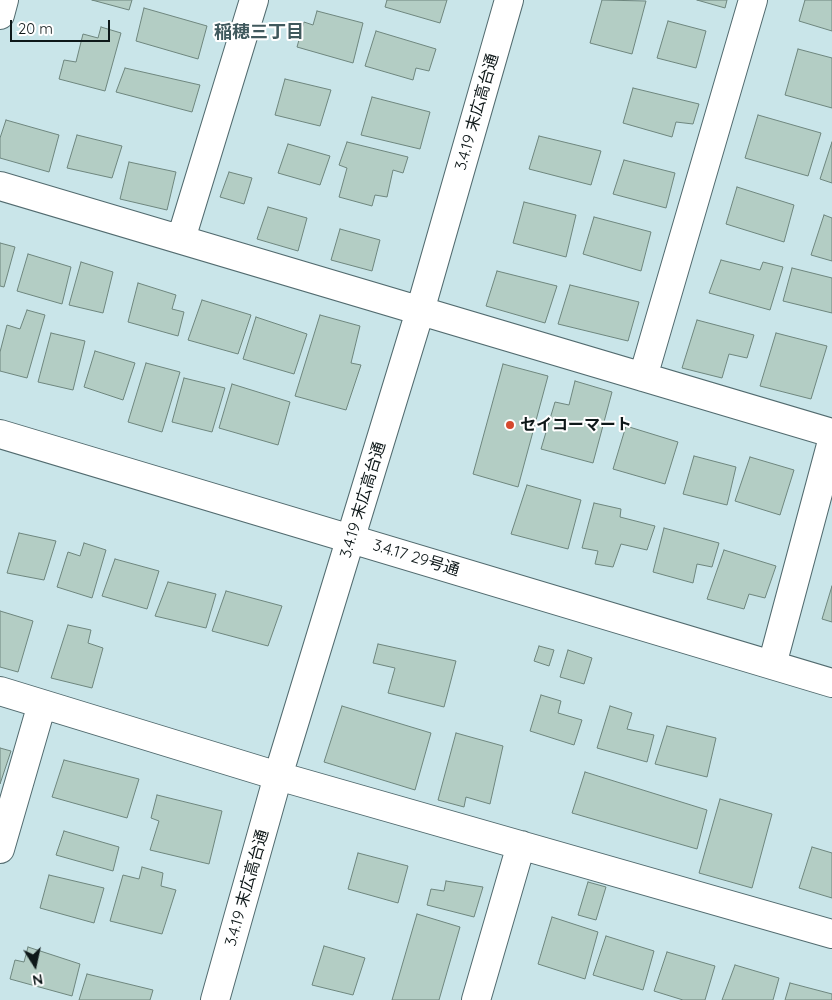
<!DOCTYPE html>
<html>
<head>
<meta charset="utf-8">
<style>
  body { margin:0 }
  #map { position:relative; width:832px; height:1000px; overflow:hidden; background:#c9e5e9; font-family:Quicksand,sans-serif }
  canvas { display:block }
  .north { position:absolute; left:10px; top:940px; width:50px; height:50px; -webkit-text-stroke:4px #fff; paint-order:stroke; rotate:170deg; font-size:14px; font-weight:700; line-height:20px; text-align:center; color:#0e1819 }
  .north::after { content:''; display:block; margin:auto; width:18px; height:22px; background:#0e1819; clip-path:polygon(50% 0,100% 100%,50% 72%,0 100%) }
  .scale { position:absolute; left:10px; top:20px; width:100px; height:22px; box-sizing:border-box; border:2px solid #0e1819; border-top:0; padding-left:6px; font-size:15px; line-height:18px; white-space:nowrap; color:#0e1819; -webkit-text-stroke:4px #fff; paint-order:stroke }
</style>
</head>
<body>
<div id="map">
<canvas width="832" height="1000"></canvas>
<div class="north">N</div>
<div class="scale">20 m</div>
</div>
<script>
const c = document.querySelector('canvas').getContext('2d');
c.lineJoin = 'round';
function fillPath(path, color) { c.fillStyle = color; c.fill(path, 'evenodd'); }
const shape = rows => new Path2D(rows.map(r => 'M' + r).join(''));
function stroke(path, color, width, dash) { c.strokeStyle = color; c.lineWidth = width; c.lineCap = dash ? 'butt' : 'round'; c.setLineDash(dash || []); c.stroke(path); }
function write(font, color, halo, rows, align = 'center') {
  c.font = font + ' Quicksand,"Noto Sans JP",sans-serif'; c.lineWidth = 4; c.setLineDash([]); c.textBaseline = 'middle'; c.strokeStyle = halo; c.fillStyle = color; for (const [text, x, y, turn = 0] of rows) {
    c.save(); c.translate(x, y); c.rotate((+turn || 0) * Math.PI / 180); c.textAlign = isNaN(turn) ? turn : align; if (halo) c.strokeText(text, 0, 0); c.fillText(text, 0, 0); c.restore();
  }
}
const building = shape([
  [92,0,132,0,129,10,92,0],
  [387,0,447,0,440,23,385,7,387,0],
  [602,0,646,1,632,54,590,43,602,0],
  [697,0,727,0,725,8,697,0],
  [805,0,832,0,832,31,799,21,805,0],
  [144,8,207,26,198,59,136,41,144,8],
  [317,11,363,23,353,63,297,47,304,22,313,25,317,11],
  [668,21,706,31,696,68,657,58,668,21],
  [101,27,121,33,105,91,59,79,64,60,76,62,83,34,98,38,101,27],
  [376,31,436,49,429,71,416,68,413,80,365,66,376,31],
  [798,49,832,58,832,108,785,95,798,49],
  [125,68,200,85,192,112,116,92,125,68],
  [285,79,331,90,320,126,275,115,285,79],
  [633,88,699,104,693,124,676,122,672,137,623,123,633,88],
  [372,97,430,112,420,149,361,135,372,97],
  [758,115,821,133,808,176,745,158,758,115],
  [6,120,59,135,49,172,0,158,0,138,6,120],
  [77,135,122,146,112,178,67,168,77,135],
  [539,136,601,151,591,185,529,169,539,136],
  [347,142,408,157,403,173,393,170,387,197,375,195,372,206,339,197,347,168,339,165,347,142],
  [832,142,832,183,820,179,832,142],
  [288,144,330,156,320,185,278,173,288,144],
  [624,160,675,173,666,208,613,194,624,160],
  [129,162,176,172,167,210,120,199,129,162],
  [229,172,252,178,244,204,220,197,229,172],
  [737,187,794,205,784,242,726,224,737,187],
  [524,202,576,215,566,257,513,243,524,202],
  [268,207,307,218,298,251,257,239,268,207],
  [824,215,832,218,832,261,811,255,824,215],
  [594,217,651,232,641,271,583,254,594,217],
  [340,229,380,240,372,271,331,260,340,229],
  [0,243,15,247,4,287,0,286,0,243],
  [28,254,71,267,62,304,17,291,28,254],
  [721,260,760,270,763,262,783,267,770,310,709,293,721,260],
  [81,262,113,272,103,313,69,305,81,262],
  [792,268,832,278,832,313,783,301,792,268],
  [497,271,557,286,545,323,486,306,497,271],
  [138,283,176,295,172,309,184,312,178,336,128,322,138,283],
  [570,285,639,302,628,341,558,324,570,285],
  [202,300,251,315,238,354,188,340,202,300],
  [27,310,45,315,27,378,0,371,0,352,7,325,20,329,27,310],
  [320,315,360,326,351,363,361,365,346,410,295,396,320,315],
  [256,317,307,334,294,374,243,359,256,317],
  [697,320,754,335,747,358,729,354,722,378,682,368,697,320],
  [51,333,85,341,73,390,38,382,51,333],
  [776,333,827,346,811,399,760,386,776,333],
  [95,351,135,363,123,400,84,387,95,351],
  [146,363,180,372,162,432,128,422,146,363],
  [503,364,548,376,518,487,473,474,503,364],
  [184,378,225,388,212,432,172,422,184,378],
  [575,381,612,392,593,463,541,449,555,402,569,405,575,381],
  [232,384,290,402,278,445,219,428,232,384],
  [626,426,678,442,665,484,613,469,626,426],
  [694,456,736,467,727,505,683,494,694,456],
  [750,457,794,470,780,515,735,501,750,457],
  [527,485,581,500,568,549,511,534,527,485],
  [594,503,621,509,620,517,655,526,647,550,621,544,613,567,595,564,598,551,582,548,594,503],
  [664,528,719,543,712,567,697,564,693,583,653,572,664,528],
  [19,533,56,541,44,580,7,573,19,533],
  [84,543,106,550,92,598,57,587,68,552,80,556,84,543],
  [724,550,776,566,765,598,749,594,744,609,707,599,724,550],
  [115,559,159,571,147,609,102,596,115,559],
  [168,582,216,594,206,628,155,616,168,582],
  [832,586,832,622,822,619,832,586],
  [226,591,282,606,268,646,212,631,226,591],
  [0,611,33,621,18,672,0,667,0,611],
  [68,625,91,630,88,643,103,648,92,688,51,678,68,625],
  [378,644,456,661,444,707,388,693,395,668,373,663,378,644],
  [539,646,554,650,549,666,534,661,539,646],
  [568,650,592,658,584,684,560,677,568,650],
  [541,695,561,701,558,713,582,720,574,745,530,731,541,695],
  [342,706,431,733,415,790,324,762,342,706],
  [610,706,632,713,627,729,654,735,647,762,597,748,610,706],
  [667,726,716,738,707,777,655,764,667,726],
  [456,733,503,746,490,804,466,797,464,807,438,800,456,733],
  [0,748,11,751,0,784,0,748],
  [64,760,139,779,127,818,52,797,64,760],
  [585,772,707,810,697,849,572,813,585,772],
  [157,795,222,811,209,864,150,850,159,821,151,818,157,795],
  [720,799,772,814,752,888,699,873,720,799],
  [64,831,119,847,113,871,56,855,64,831],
  [812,847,832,853,832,898,799,888,812,847],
  [358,853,408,866,398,903,348,889,358,853],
  [142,867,163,873,161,886,176,890,162,934,110,921,123,875,139,879,142,867],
  [49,875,104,888,94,923,40,908,49,875],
  [446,881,483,887,474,917,427,905,431,889,444,891,446,881],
  [588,882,606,887,596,920,578,915,588,882],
  [417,914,460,927,439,1000,392,1000,417,914],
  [552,917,598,932,585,979,538,964,552,917],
  [606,936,654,951,643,990,593,975,606,936],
  [324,946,365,958,353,995,312,985,324,946],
  [28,947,80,964,72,996,10,979,15,960,24,962,28,947],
  [667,952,715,966,705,1000,683,1000,654,991,667,952],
  [735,965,779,978,773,1000,722,1000,735,965],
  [87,974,153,990,150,1000,79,1000,87,974],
  [790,983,832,994,832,1000,785,1000,790,983]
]);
const minor = shape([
  [0,15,4,0],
  [0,186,832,433],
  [181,239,254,0],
  [643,377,753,0],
  [0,434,832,683],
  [772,665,832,441],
  [0,691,278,776,832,934],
  [0,849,42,704],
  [215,1000,278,776,420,311,509,0],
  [476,1000,521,845]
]);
const markers = [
  [510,425,5,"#d5492e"]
];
const streetNames = [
  ["3.4.19 末広高台通",477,112,-74],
  ["3.4.19 末広高台通",363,500,-73],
  ["3.4.17 29号通",416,558,17],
  ["3.4.19 末広高台通",247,888,-74]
];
const poiNames = [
  ["セイコーマート",520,425]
];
const neighbourhoodNames = [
  ["稲穂三丁目",259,33]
];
fillPath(building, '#b3cdc4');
stroke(building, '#6e867e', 1);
stroke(minor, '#526b6f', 30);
stroke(minor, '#fff', 28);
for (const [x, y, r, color] of markers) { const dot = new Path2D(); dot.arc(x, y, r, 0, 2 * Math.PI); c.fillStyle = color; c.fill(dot); stroke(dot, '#fff', 2); }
write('16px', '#0e1819', '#fff', streetNames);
write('bold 16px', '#0e1819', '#fff', poiNames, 'left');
write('bold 18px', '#40595d', '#fff', neighbourhoodNames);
</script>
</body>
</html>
